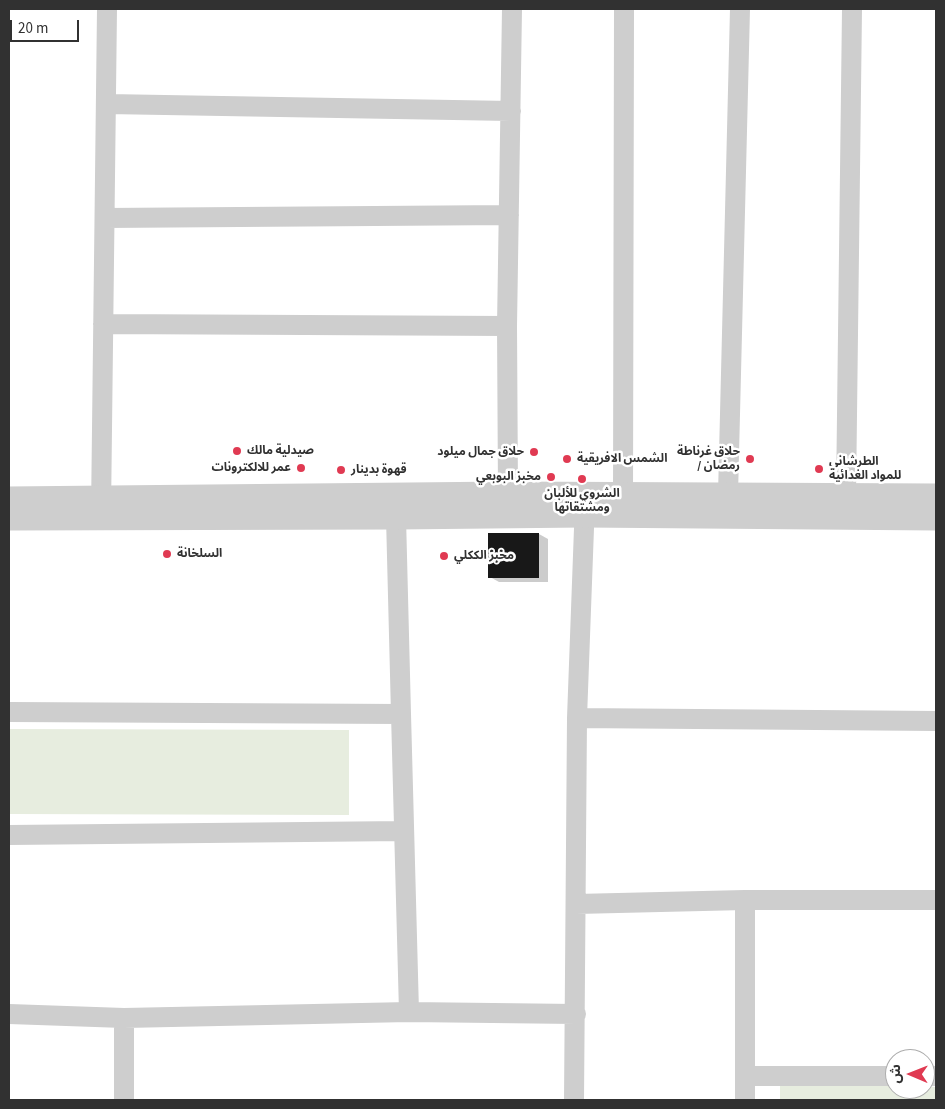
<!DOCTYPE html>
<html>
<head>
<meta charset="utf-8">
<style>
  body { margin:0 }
  #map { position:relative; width:945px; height:1109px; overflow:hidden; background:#fff; font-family:"Source Sans 3","Noto Sans Arabic",sans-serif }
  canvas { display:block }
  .frame { position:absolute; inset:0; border:10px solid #313131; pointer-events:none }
  .north { position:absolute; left:885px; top:1049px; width:50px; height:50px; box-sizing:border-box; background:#fff; border:1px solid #adadad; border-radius:50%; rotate:271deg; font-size:14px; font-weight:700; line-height:20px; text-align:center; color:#313131 }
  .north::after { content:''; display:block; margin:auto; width:18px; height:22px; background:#e03a52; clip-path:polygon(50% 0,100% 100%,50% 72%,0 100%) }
  .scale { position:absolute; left:10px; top:20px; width:69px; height:22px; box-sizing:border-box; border:2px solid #313131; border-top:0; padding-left:6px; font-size:15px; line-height:18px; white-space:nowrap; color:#313131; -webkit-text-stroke:4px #fff; paint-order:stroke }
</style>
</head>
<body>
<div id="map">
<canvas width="945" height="1109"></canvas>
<div class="frame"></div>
<div class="north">ش</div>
<div class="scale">20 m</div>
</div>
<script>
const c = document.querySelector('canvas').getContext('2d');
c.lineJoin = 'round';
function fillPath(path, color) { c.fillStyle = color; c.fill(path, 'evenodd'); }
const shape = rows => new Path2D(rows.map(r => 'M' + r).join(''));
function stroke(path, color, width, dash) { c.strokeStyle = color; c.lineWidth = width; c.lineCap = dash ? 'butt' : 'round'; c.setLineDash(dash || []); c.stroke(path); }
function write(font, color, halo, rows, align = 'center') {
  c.font = font + ' "Source Sans 3","Noto Sans Arabic",sans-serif'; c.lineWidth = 5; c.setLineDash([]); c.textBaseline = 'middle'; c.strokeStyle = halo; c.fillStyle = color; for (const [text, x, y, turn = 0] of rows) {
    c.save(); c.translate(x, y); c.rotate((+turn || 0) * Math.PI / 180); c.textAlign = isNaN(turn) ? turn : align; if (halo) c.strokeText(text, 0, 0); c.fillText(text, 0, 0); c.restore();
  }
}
const green = shape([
  [9,729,349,730,349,815,9,814],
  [780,1083,895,1086,895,1089,925,1089,925,1086,936,1087,936,1100,780,1100]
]);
const shadow = shape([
  [539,534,548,539,548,582,499,582,490,577]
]);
const building = shape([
  [488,533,539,533,539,578,488,578]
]);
const minor = shape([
  [107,104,511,111],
  [105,218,509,215],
  [103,324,507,326],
  [508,494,507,326,512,9],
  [623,495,624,9],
  [728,495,740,9],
  [846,496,852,9],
  [101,512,107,9],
  [396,517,401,714],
  [9,712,401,714,409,1012],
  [577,718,936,721],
  [9,835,404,831],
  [576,904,745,900,936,900],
  [9,1014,124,1018,409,1012,576,1014],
  [124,1018,124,1100],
  [745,1076,895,1076],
  [925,1076,936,1076],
  [574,1100,577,718,585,501],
  [745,1100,745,900]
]);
const tertiary = shape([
  [9,499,508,494,936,496],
  [9,518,396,517,584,515,936,518]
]);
const markers = [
  [237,451,5,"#e03a52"],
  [534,452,5,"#e03a52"],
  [567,459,5,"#e03a52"],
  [750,459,5,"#e03a52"],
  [301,468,5,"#e03a52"],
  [819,469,5,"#e03a52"],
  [341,470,5,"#e03a52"],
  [551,477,5,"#e03a52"],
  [582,479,5,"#e03a52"],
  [167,554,5,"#e03a52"],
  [444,556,5,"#e03a52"]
];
const poiNames = [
  ["صيدلية مالك",247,451],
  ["حلاق جمال ميلود",524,452,"right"],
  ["حلاق غرناطة",740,452,"right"],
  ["/ رمضان",740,466,"right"],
  ["الشمس الافريقية",577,459],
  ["الطرشاني",829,462],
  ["للمواد الغدائية",829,476],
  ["عمر للالكترونات",291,468,"right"],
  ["قهوة بدينار",351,470],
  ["مخبز البوبعي",541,477,"right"],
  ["الشروي للألبان",582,494,"center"],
  ["ومشتقاتها",582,508,"center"],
  ["السلخانة",177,554],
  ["مخبز الككلي",454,556]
];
fillPath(green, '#e7eddf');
fillPath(shadow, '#0003');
fillPath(building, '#181818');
stroke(minor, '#cecece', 20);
stroke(tertiary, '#cecece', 25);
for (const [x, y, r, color] of markers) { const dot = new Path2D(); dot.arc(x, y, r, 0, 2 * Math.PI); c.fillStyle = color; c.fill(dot); stroke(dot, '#fff', 2); }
write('bold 12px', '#313131', '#fff', poiNames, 'left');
</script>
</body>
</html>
